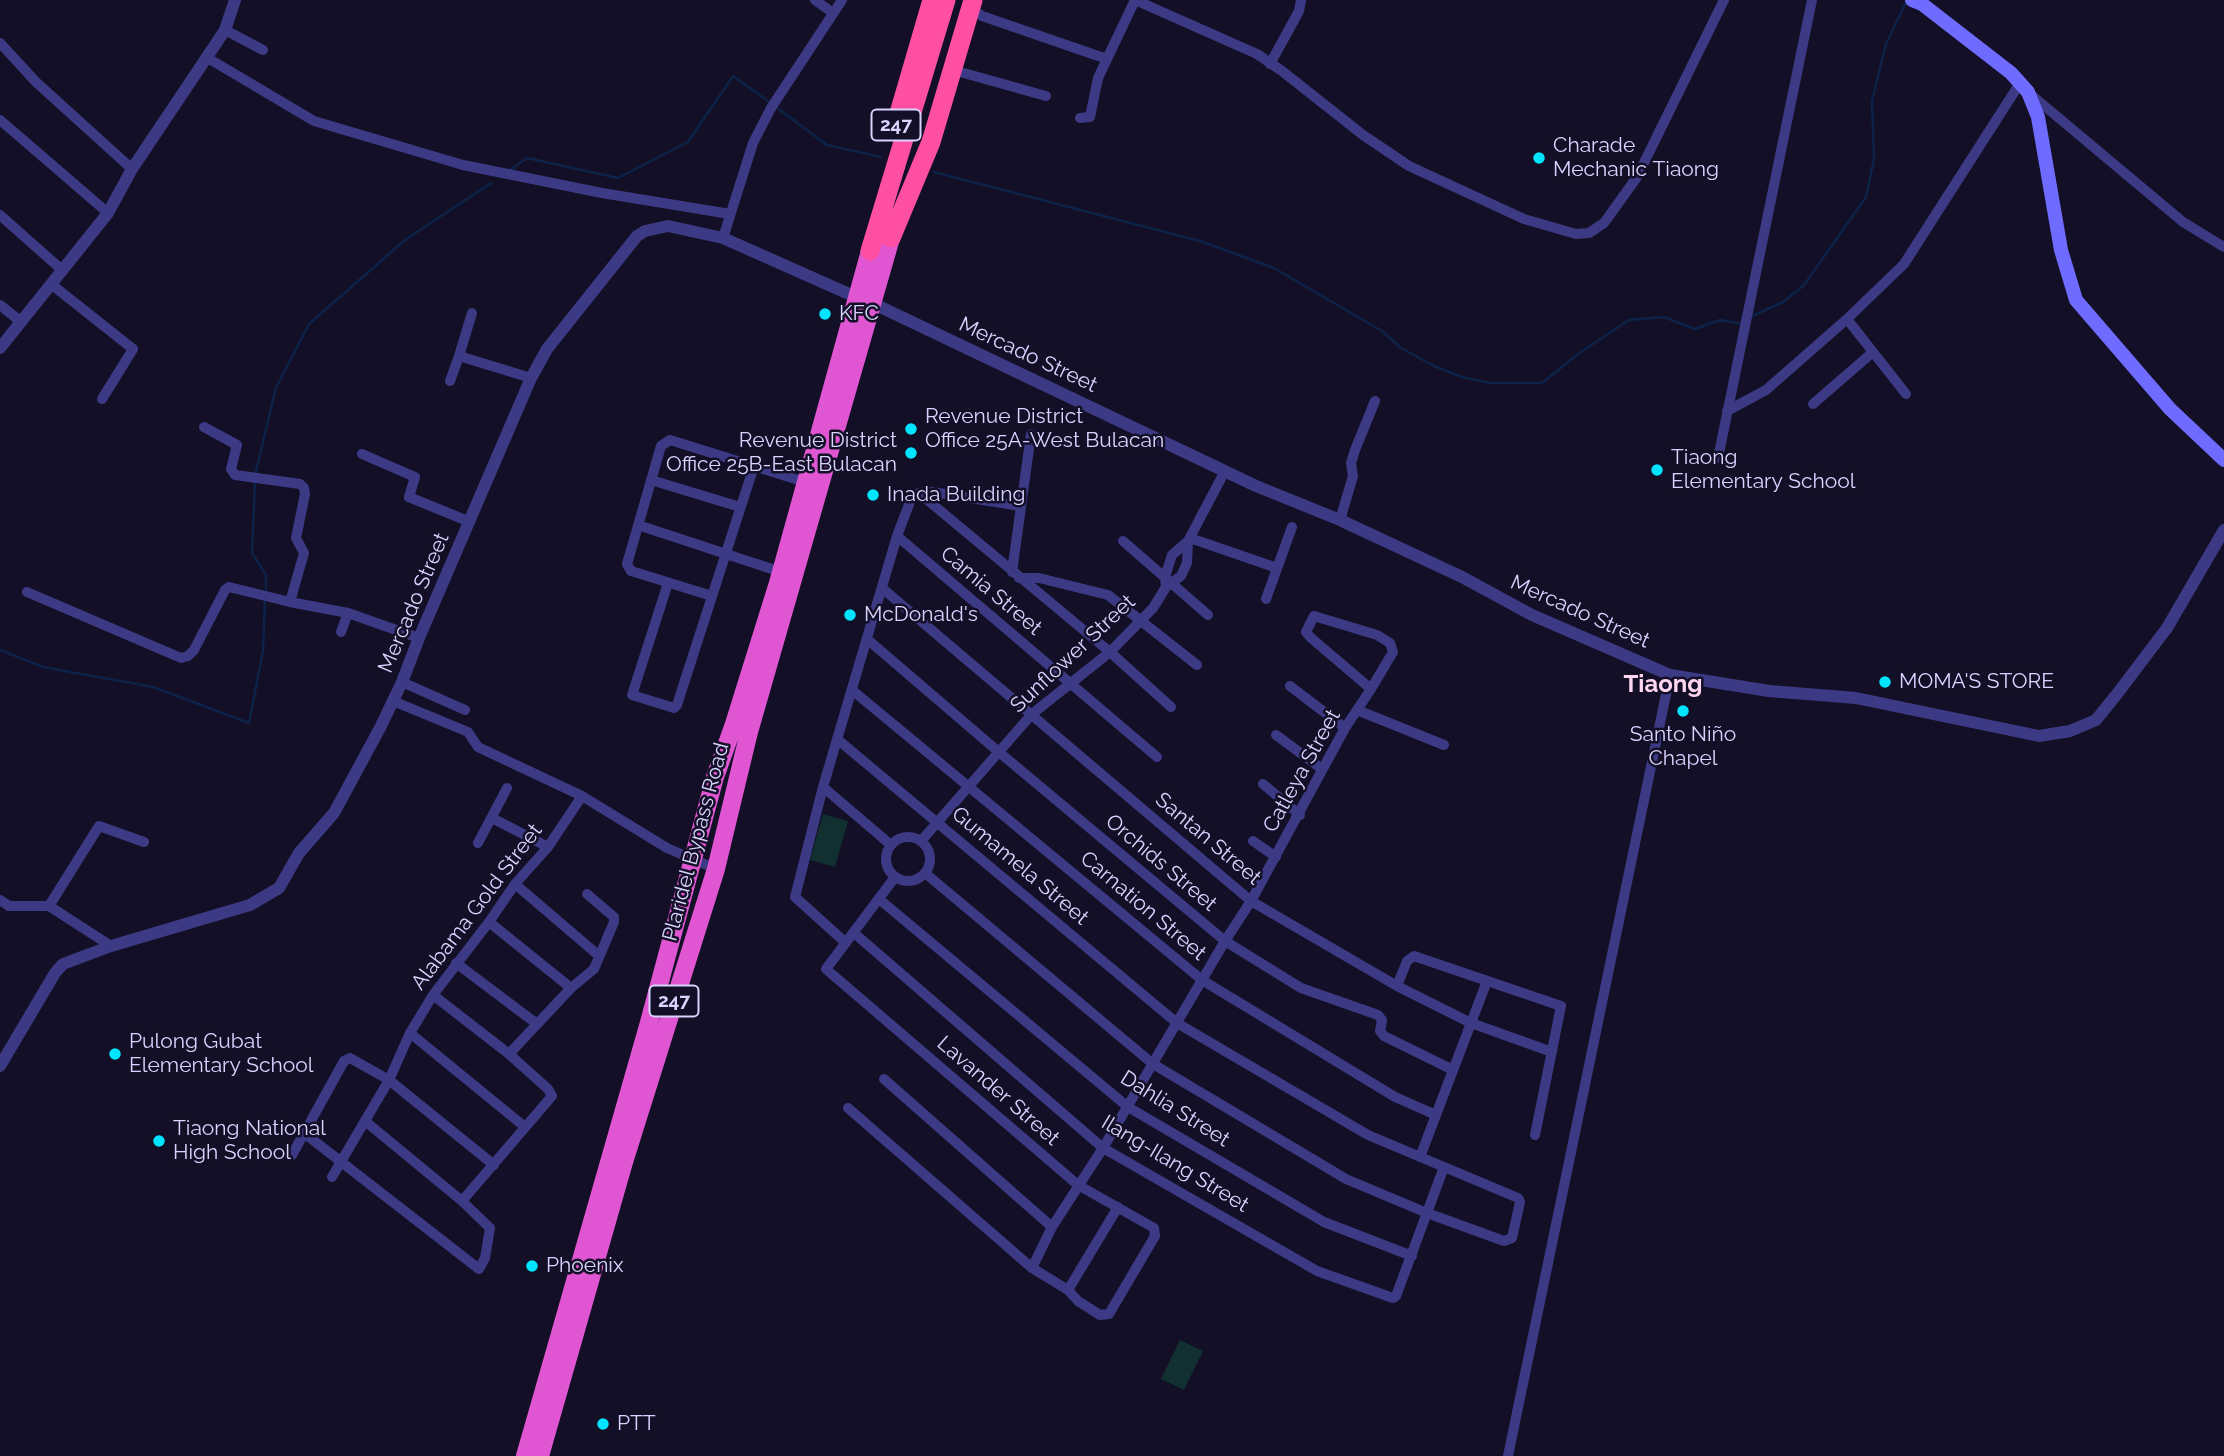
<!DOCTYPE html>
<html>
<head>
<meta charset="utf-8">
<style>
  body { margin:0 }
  canvas { display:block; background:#130f26 }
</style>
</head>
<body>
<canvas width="2224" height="1456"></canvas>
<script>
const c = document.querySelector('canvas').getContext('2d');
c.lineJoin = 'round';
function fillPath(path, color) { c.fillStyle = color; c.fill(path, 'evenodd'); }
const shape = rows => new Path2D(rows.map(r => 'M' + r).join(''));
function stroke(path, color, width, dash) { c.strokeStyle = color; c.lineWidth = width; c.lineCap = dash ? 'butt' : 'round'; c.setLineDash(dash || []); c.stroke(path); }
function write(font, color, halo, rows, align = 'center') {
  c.font = font + ' Raleway,sans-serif'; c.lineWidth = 5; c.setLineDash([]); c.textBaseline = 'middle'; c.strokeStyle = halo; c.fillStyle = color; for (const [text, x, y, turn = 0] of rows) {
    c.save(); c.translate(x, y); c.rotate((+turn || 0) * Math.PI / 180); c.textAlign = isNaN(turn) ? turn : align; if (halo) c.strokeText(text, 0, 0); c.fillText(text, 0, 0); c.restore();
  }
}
const green = shape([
  [823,814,848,821,835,867,810,860],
  [1180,1340,1203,1351,1184,1390,1161,1379]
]);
const stream = shape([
  [776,107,827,145,881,157],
  [510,170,527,158,618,178,688,142,733,76,771,103],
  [934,172,1200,241,1274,268,1382,331,1401,348,1434,366,1462,377,1490,383,1542,383,1578,354,1629,320,1664,317,1695,329,1720,320,1743,324],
  [1750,317,1783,302,1804,285,1866,197,1874,159,1872,101,1886,44,1907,0],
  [255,475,276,388,309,324,405,240,491,183],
  [255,481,252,553,266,575,266,593],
  [0,650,43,667,153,687,249,723,263,651,265,599]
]);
const minor = shape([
  [815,0,833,13],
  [971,8,982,16,1107,59],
  [225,30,263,50],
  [0,43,36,82,132,169],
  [206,57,314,121,463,165,602,193,730,214],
  [1270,64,1299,11,1301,0],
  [953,70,1046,96],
  [2029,93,2183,222,2224,247],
  [1080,118,1090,117,1098,78,1135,0,1257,54,1282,71,1363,135,1409,166,1524,219,1576,234,1589,233,1604,223,1637,177,1724,0],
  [0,120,108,213],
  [0,215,62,270],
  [723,238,753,143,771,108,842,0],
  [51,284,133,349,102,399],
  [0,305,20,321],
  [1847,319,1906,394],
  [459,356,472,313],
  [450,381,459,356,531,378],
  [1813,404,1873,352],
  [1727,411,1766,390,1847,319,1904,264,2020,83],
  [204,427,237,445,231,469,235,475,300,484,304,488,305,494,296,538,304,553,290,602],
  [362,454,415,477,409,497,470,522],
  [1718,458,1812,0],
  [651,480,740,507],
  [919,493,1110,652,1171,707],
  [919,493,932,492,1021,506],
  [1340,520,1353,476,1351,463,1355,450,1375,401],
  [638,525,781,572],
  [897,536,1157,757],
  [1190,538,1277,568],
  [1123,541,1208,615],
  [1012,572,1031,434],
  [1019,578,1039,578,1108,595,1197,665],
  [668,583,632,695,674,708,677,705,754,466],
  [1166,587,1165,577,1172,555,1188,541,1225,471],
  [882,588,1251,901,1397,986,1471,1023,1552,1052],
  [27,592,181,658,188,656,194,650,225,590,229,587,290,602,348,613,419,638],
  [712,596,631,571,627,564,661,446,670,440,805,482],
  [1266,599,1292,527],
  [341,632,348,613],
  [867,639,1000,753,1225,941,1301,988,1378,1015,1382,1020,1380,1031,1384,1036,1453,1070],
  [402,682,465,710],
  [1290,686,1345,728],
  [852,690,1202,980,1395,1097,1436,1115],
  [393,701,468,732,478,747,582,796],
  [1357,710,1444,745],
  [1276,735,1322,769],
  [837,739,1177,1023,1368,1135,1518,1198,1520,1202,1512,1238,1504,1241,1427,1213,1346,1179,1153,1064,925,873],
  [1263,784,1300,815],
  [823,787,891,845],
  [492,818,548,847],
  '886 859a22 22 0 1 1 44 0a22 22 0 1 1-44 0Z',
  [921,841,1032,714,1110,652,1153,608,1166,587,1181,576,1187,563,1188,541],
  [1253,841,1276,857],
  [478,843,507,788],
  [515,884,598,955],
  [879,899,1128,1107,1324,1222,1412,1256],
  [0,900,9,906,49,906,111,946],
  [49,906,99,826,144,842],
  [489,922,571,988],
  [854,933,1103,1148,1317,1271,1393,1298,1396,1296,1444,1167],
  [846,943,795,897,823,787,897,536,911,499,919,493],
  [456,963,537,1024],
  [1397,986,1407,961,1414,956,1561,1006,1535,1135],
  [433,995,509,1054,548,1089,552,1096,462,1201],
  [410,1033,525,1127],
  [509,1054,571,988,594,969,614,922,614,917,587,894],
  [884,1079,1052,1227],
  [848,1108,1032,1268,1068,1290,1078,1301,1100,1315,1109,1314,1155,1236,1154,1228,1078,1185,826,969,895,877],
  [304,1133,479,1269,485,1258,490,1228,462,1201,365,1121],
  [292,1155,344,1061,350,1058,389,1080,494,1165],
  [1420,1157,1487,981],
  [332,1177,389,1080,410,1033,433,995,489,922,515,884,548,847,582,796,667,848,716,869],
  [1032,1268,1052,1227,1103,1148,1225,941,1251,901,1345,728,1371,689,1393,652,1390,643,1377,635,1314,616,1306,632,1310,637,1371,689],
  [1068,1290,1118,1207],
  [1508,1456,1670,675]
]);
const tertiary = shape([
  [872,303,1256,486,1340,520,1462,577,1532,615,1670,675,1769,691,1856,698,2039,736,2070,731,2096,720,2117,694,2167,628,2224,530],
  [0,348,108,213,132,169,225,30,235,0],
  [0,1066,55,973,63,964,111,946,250,905,279,888,299,853,334,813,381,726,402,682,419,638,531,378,547,349,637,236,645,231,668,226,723,238,858,298]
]);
const secondary = shape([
  [1912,0,1922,4,2011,73,2028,92,2038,117,2061,250,2076,300,2170,409,2224,460]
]);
const trunk = shape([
  [525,1456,648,1026,715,777,734,724,778,583,870,251],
  [540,1456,624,1162,716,869,749,732,891,238]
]);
const motorway = shape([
  [895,127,932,0],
  [891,238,931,142,973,0],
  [870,251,946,0]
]);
const markers = [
  [1539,158,7,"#00e5ff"],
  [825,314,7,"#00e5ff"],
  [911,429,7,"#00e5ff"],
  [911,453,7,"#00e5ff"],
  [1657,470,7,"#00e5ff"],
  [873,495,7,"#00e5ff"],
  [850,615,7,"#00e5ff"],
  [1885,682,7,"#00e5ff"],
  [1683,711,7,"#00e5ff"],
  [115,1054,7,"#00e5ff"],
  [159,1141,7,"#00e5ff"],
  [532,1266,7,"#00e5ff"],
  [603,1424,7,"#00e5ff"]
];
const shields = [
  [896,125,49],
  [674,1001,49]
];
const shieldNames = [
  ["247",896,125],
  ["247",674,1001]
];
const poiNames = [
  ["Charade",1553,146],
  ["Mechanic Tiaong",1553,170],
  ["KFC",839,314],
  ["Revenue District",925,417],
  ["Office 25A-West Bulacan",925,441],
  ["Revenue District",897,441,"right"],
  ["Office 25B-East Bulacan",897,465,"right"],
  ["Tiaong",1671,458],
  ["Elementary School",1671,482],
  ["Inada Building",887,495],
  ["McDonald's",864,615],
  ["MOMA'S STORE",1899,682],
  ["Santo Niño",1683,735,"center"],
  ["Chapel",1683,759,"center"],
  ["Pulong Gubat",129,1042],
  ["Elementary School",129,1066],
  ["Tiaong National",173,1129],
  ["High School",173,1153],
  ["Phoenix",546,1266],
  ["PTT",617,1424]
];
const streetNames = [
  ["Mercado Street",1028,355,25],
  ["Camia Street",991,591,40],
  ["Mercado Street",414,603,-67],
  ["Mercado Street",1580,612,24],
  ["Sunflower Street",1073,654,-43],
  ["Catleya Street",1302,771,-61],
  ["Santan Street",1208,839,40],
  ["Plaridel Bypass Road",696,842,-75],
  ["Orchids Street",1161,863,40],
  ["Gumamela Street",1020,866,40],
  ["Carnation Street",1143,906,40],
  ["Alabama Gold Street",477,907,-53],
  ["Lavander Street",998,1091,41],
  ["Dahlia Street",1175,1109,32],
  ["Ilang-Ilang Street",1175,1164,31]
];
const quarterNames = [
  ["Tiaong",1663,685]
];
fillPath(green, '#12302f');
stroke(stream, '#0c2248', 2.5);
stroke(minor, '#3d3a85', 10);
stroke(tertiary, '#3d3a85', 12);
stroke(secondary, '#6f6bff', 14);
stroke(trunk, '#e055d1', 18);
stroke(motorway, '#ff4fa3', 19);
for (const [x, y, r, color] of markers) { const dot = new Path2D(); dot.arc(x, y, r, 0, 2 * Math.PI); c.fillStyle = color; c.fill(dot); stroke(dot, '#130f26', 2.5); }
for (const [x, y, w] of shields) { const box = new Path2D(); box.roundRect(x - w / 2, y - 15.5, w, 31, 5); c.fillStyle = '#130f26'; c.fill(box); stroke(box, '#d9d4ff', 2); }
write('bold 19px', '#d9d4ff', null, shieldNames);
write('21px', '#d9d4ff', '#130f26', poiNames, 'left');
write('21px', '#d9d4ff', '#130f26', streetNames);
write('bold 24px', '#ffd6f0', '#130f26', quarterNames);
</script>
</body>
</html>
